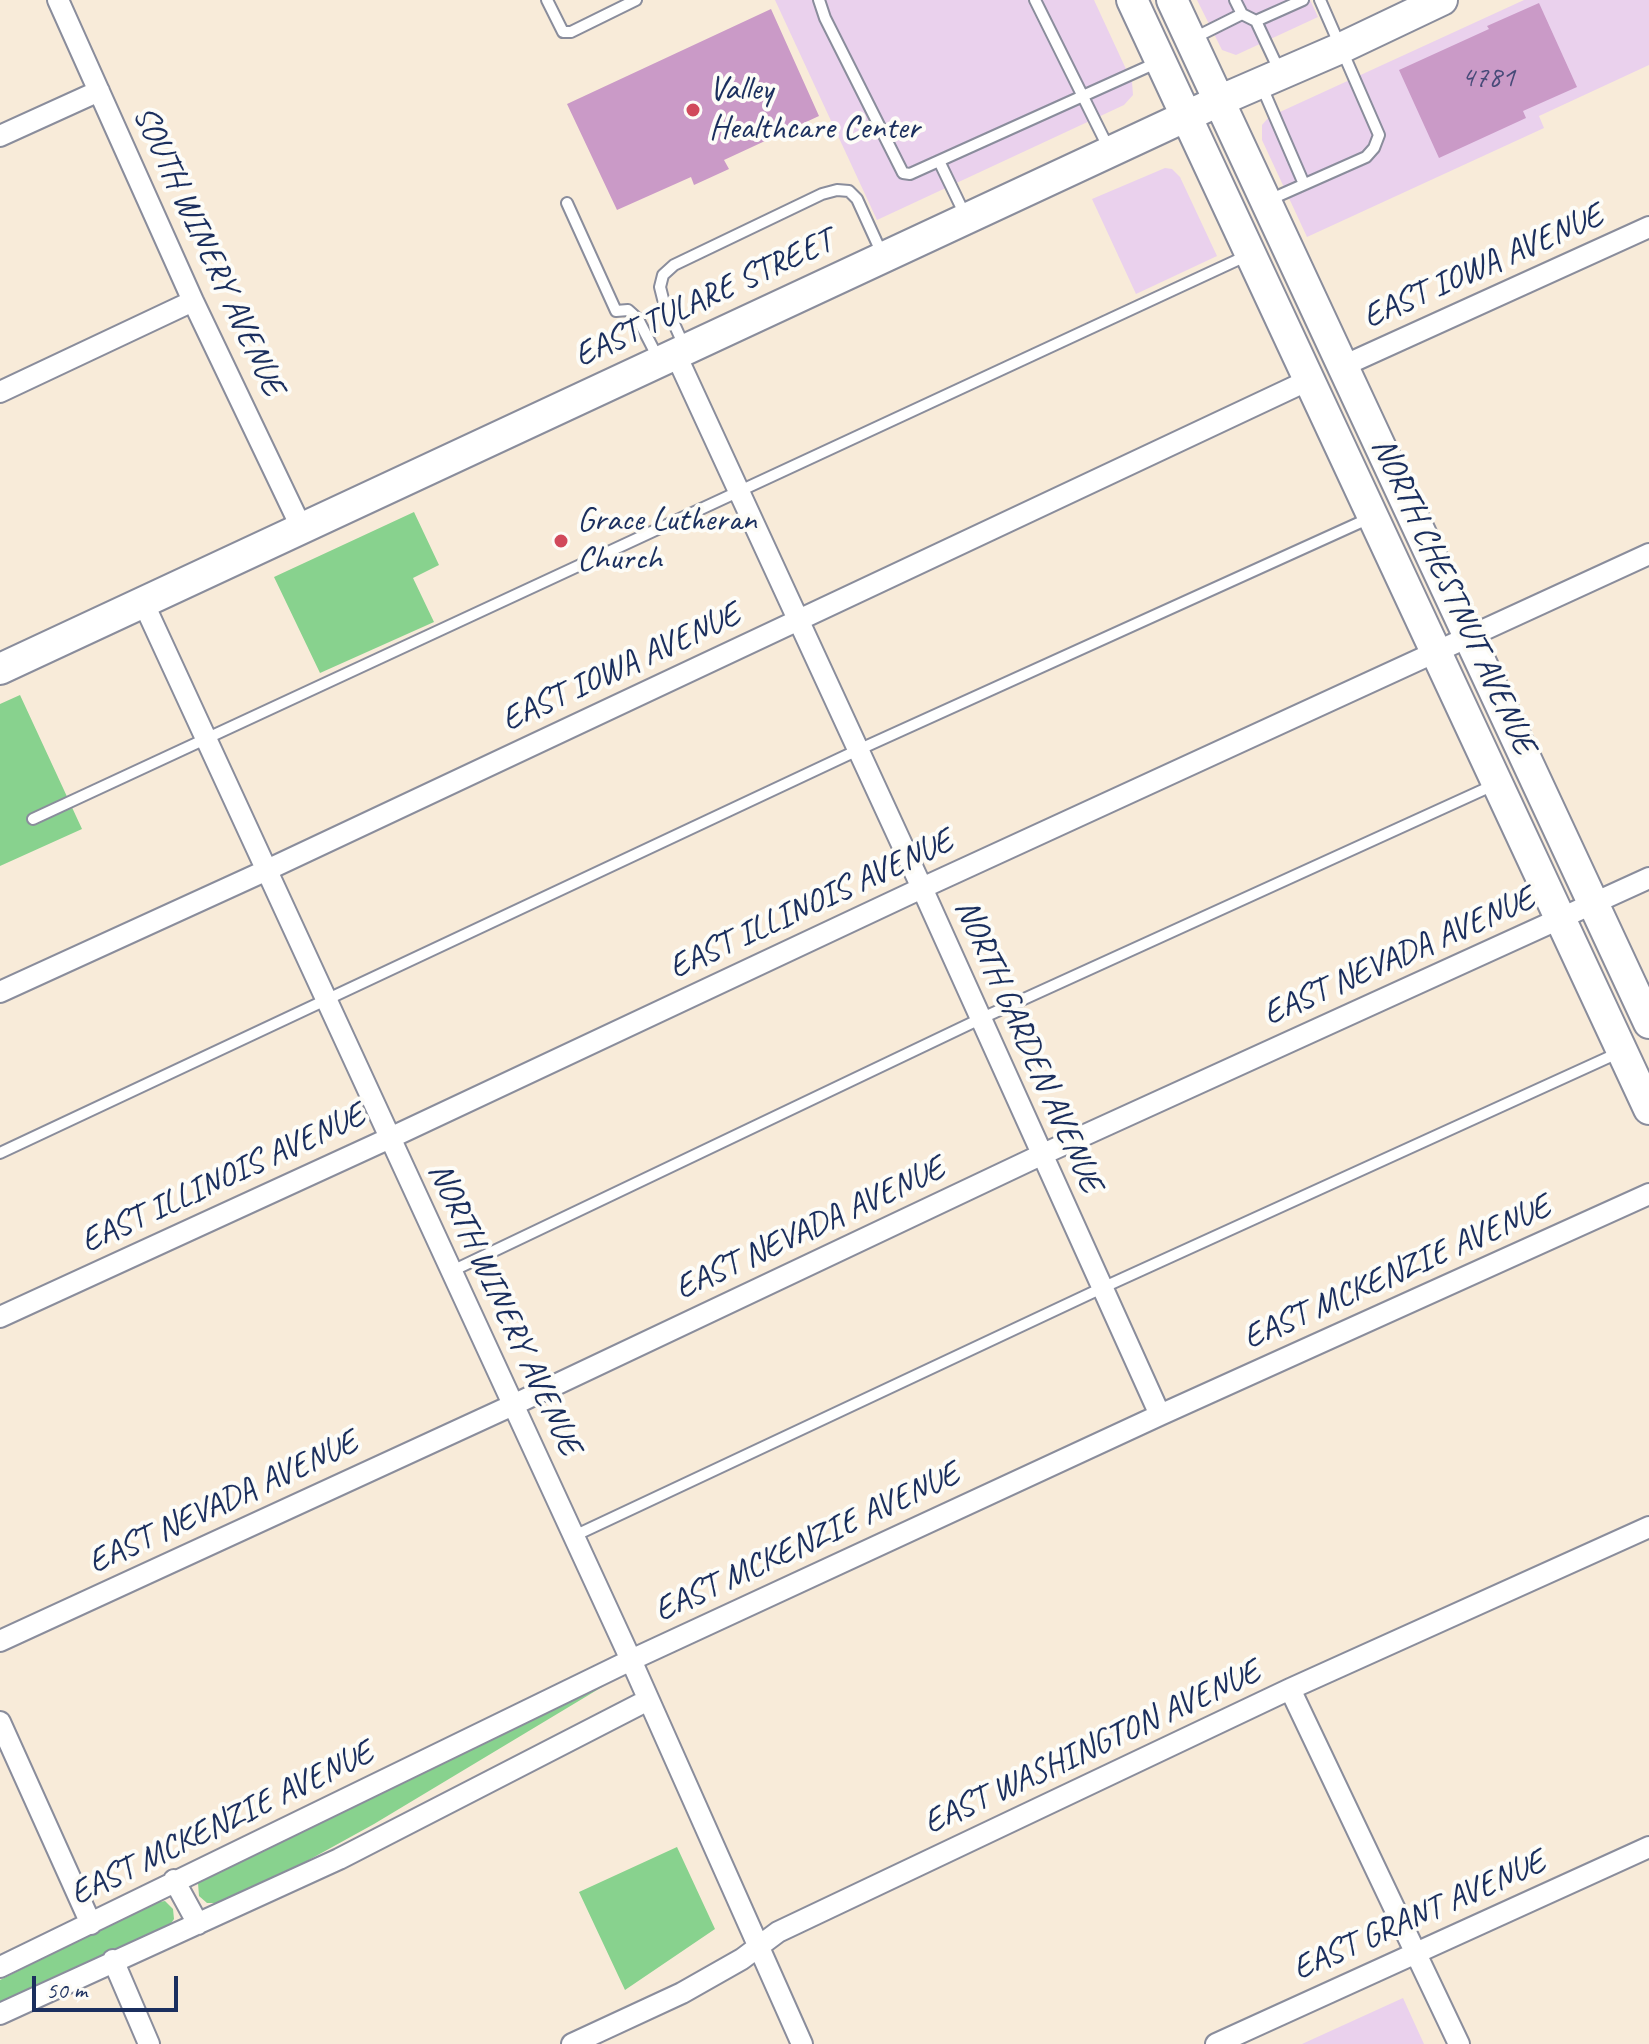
<!DOCTYPE html>
<html>
<head>
<meta charset="utf-8">
<style>
  body { margin:0 }
  #map { position:relative; width:1649px; height:2044px; overflow:hidden; background:#f8ebd9; font-family:Caveat,sans-serif }
  canvas { display:block }
  .scale { position:absolute; left:32px; top:1976px; width:146px; height:36px; box-sizing:border-box; border:4px solid #1b2f5e; border-top:0; padding-left:10px; font-size:24px; line-height:28px; white-space:nowrap; color:#1b2f5e; -webkit-text-stroke:6px #fdfcf7; paint-order:stroke }
</style>
</head>
<body>
<div id="map">
<canvas width="1649" height="2044"></canvas>
<div class="scale">50 m</div>
</div>
<script>
const c = document.querySelector('canvas').getContext('2d');
c.lineJoin = 'round';
function fillPath(path, color) { c.fillStyle = color; c.fill(path, 'evenodd'); }
const shape = rows => new Path2D(rows.map(r => 'M' + r).join(''));
function stroke(path, color, width, dash) { c.strokeStyle = color; c.lineWidth = width; c.lineCap = dash ? 'butt' : 'round'; c.setLineDash(dash || []); c.stroke(path); }
function write(font, color, halo, rows, align = 'center') {
  c.font = font + ' Caveat,sans-serif'; c.lineWidth = 8; c.setLineDash([]); c.textBaseline = 'middle'; c.strokeStyle = halo; c.fillStyle = color; for (const [text, x, y, turn = 0] of rows) {
    c.save(); c.translate(x, y); c.rotate((+turn || 0) * Math.PI / 180); c.textAlign = isNaN(turn) ? turn : align; if (halo) c.strokeText(text, 0, 0); c.fillText(text, 0, 0); c.restore();
  }
}
const built = shape([
  [775,0,1094,0,1132,82,1133,95,1124,105,877,220],
  [1197,0,1310,0,1318,17,1236,55,1222,50],
  [1524,0,1649,0,1649,65,1539,116,1544,128,1307,237,1262,140,1262,125,1269,117],
  [1165,168,1172,169,1180,177,1217,256,1136,294,1092,199],
  [1403,1998,1424,2044,1302,2044]
]);
const green = shape([
  [414,512,439,565,413,578,434,622,320,673,274,577],
  [20,695,82,829,0,866,0,704],
  [607,1684,374,1824,307,1861,219,1903,207,1903,199,1896,198,1883,205,1874],
  [677,1847,715,1929,625,1990,579,1892],
  [165,1901,173,1909,174,1919,168,1928,0,2006,0,1980,153,1903]
]);
const building = shape([
  [1539,3,1577,87,1523,111,1526,118,1439,158,1399,70,1489,29,1487,26],
  [771,9,819,116,724,160,729,169,694,185,691,177,617,210,567,104]
]);
const service = shape([
  [547,0,563,32,571,32,636,0],
  [819,0,825,18,903,173,910,174,1156,63],
  [1035,0,1109,149],
  [1235,0,1242,14,1256,21,1303,0],
  [1256,21,1279,70],
  [1194,38,1242,14],
  [1262,87,1304,184],
  [939,161,966,217],
  [1269,200,1366,157,1374,148,1379,135,1320,0],
  [567,203,616,311,628,310,638,319,659,360],
  [684,346,663,299,660,287,663,275,674,265,822,194,837,190,849,191,857,199,883,256],
  [33,819,1246,256],
  [0,1153,858,750,1372,517],
  [452,1271,980,1019,1496,784],
  [574,1536,1102,1288,1618,1053]
]);
const minor = shape([
  [58,0,193,301,302,529],
  [0,136,99,91],
  [676,355,922,888,1160,1415],
  [1343,366,1649,227],
  [0,392,193,301],
  [143,602,631,1660,802,2044],
  [0,992,267,870,1311,379],
  [0,1317,390,1138,922,888,1649,554],
  [0,1641,513,1405,1041,1155,1649,878],
  [1290,1689,1459,2044],
  [0,1722,91,1924],
  [174,1880,198,1924],
  [113,1960,149,2044],
  [0,1967,631,1660,1160,1415,1649,1194],
  [0,2014,339,1859,648,1700],
  [572,2044,682,1993,742,1959,778,1932,1290,1689,1649,1527],
  [1216,2044,1649,1847]
]);
const secondary = shape([
  [1132,0,1649,1109],
  [1172,0,1649,1023],
  [0,669,1221,100,1341,48,1442,0]
]);
const markers = [
  [693,110,8,"#d1495b"],
  [561,541,8,"#d1495b"]
];
const numberNames = [
  ["4781",1488,78]
];
const poiNames = [
  ["Valley",709,90],
  ["Healthcare Center",709,129],
  ["Grace Lutheran",577,521],
  ["Church",577,560]
];
const streetNames = [
  ["SOUTH WINERY AVENUE",208,251,65],
  ["EAST IOWA AVENUE",1483,267,-24],
  ["EAST TULARE STREET",704,299,-25],
  ["NORTH CHESTNUT AVENUE",1453,596,65],
  ["EAST IOWA AVENUE",621,668,-25],
  ["EAST ILLINOIS AVENUE",811,905,-25],
  ["EAST NEVADA AVENUE",1399,957,-24],
  ["NORTH GARDEN AVENUE",1028,1046,66],
  ["EAST ILLINOIS AVENUE",223,1179,-25],
  ["EAST NEVADA AVENUE",810,1229,-25],
  ["EAST MCKENZIE AVENUE",1397,1273,-24],
  ["NORTH WINERY AVENUE",504,1309,65],
  ["EAST NEVADA AVENUE",223,1503,-25],
  ["EAST MCKENZIE AVENUE",807,1543,-25],
  ["EAST WASHINGTON AVENUE",1092,1748,-25],
  ["EAST MCKENZIE AVENUE",222,1824,-26],
  ["EAST GRANT AVENUE",1419,1916,-24]
];
fillPath(built, '#ead1ed');
fillPath(green, '#88d28e');
fillPath(building, '#ca9ac7');
stroke(service, '#8a8d9c', 14);
stroke(minor, '#8a8d9c', 24);
stroke(secondary, '#8a8d9c', 34);
stroke(service, '#fff', 10);
stroke(minor, '#fff', 20);
stroke(secondary, '#fff', 30);
for (const [x, y, r, color] of markers) { const dot = new Path2D(); dot.arc(x, y, r, 0, 2 * Math.PI); c.fillStyle = color; c.fill(dot); stroke(dot, '#fdfcf7', 3); }
write('30px', '#474a78', null, numberNames);
write('34px', '#1b2f5e', '#fdfcf7', poiNames, 'left');
write('34px', '#1b2f5e', '#fdfcf7', streetNames);
</script>
</body>
</html>
